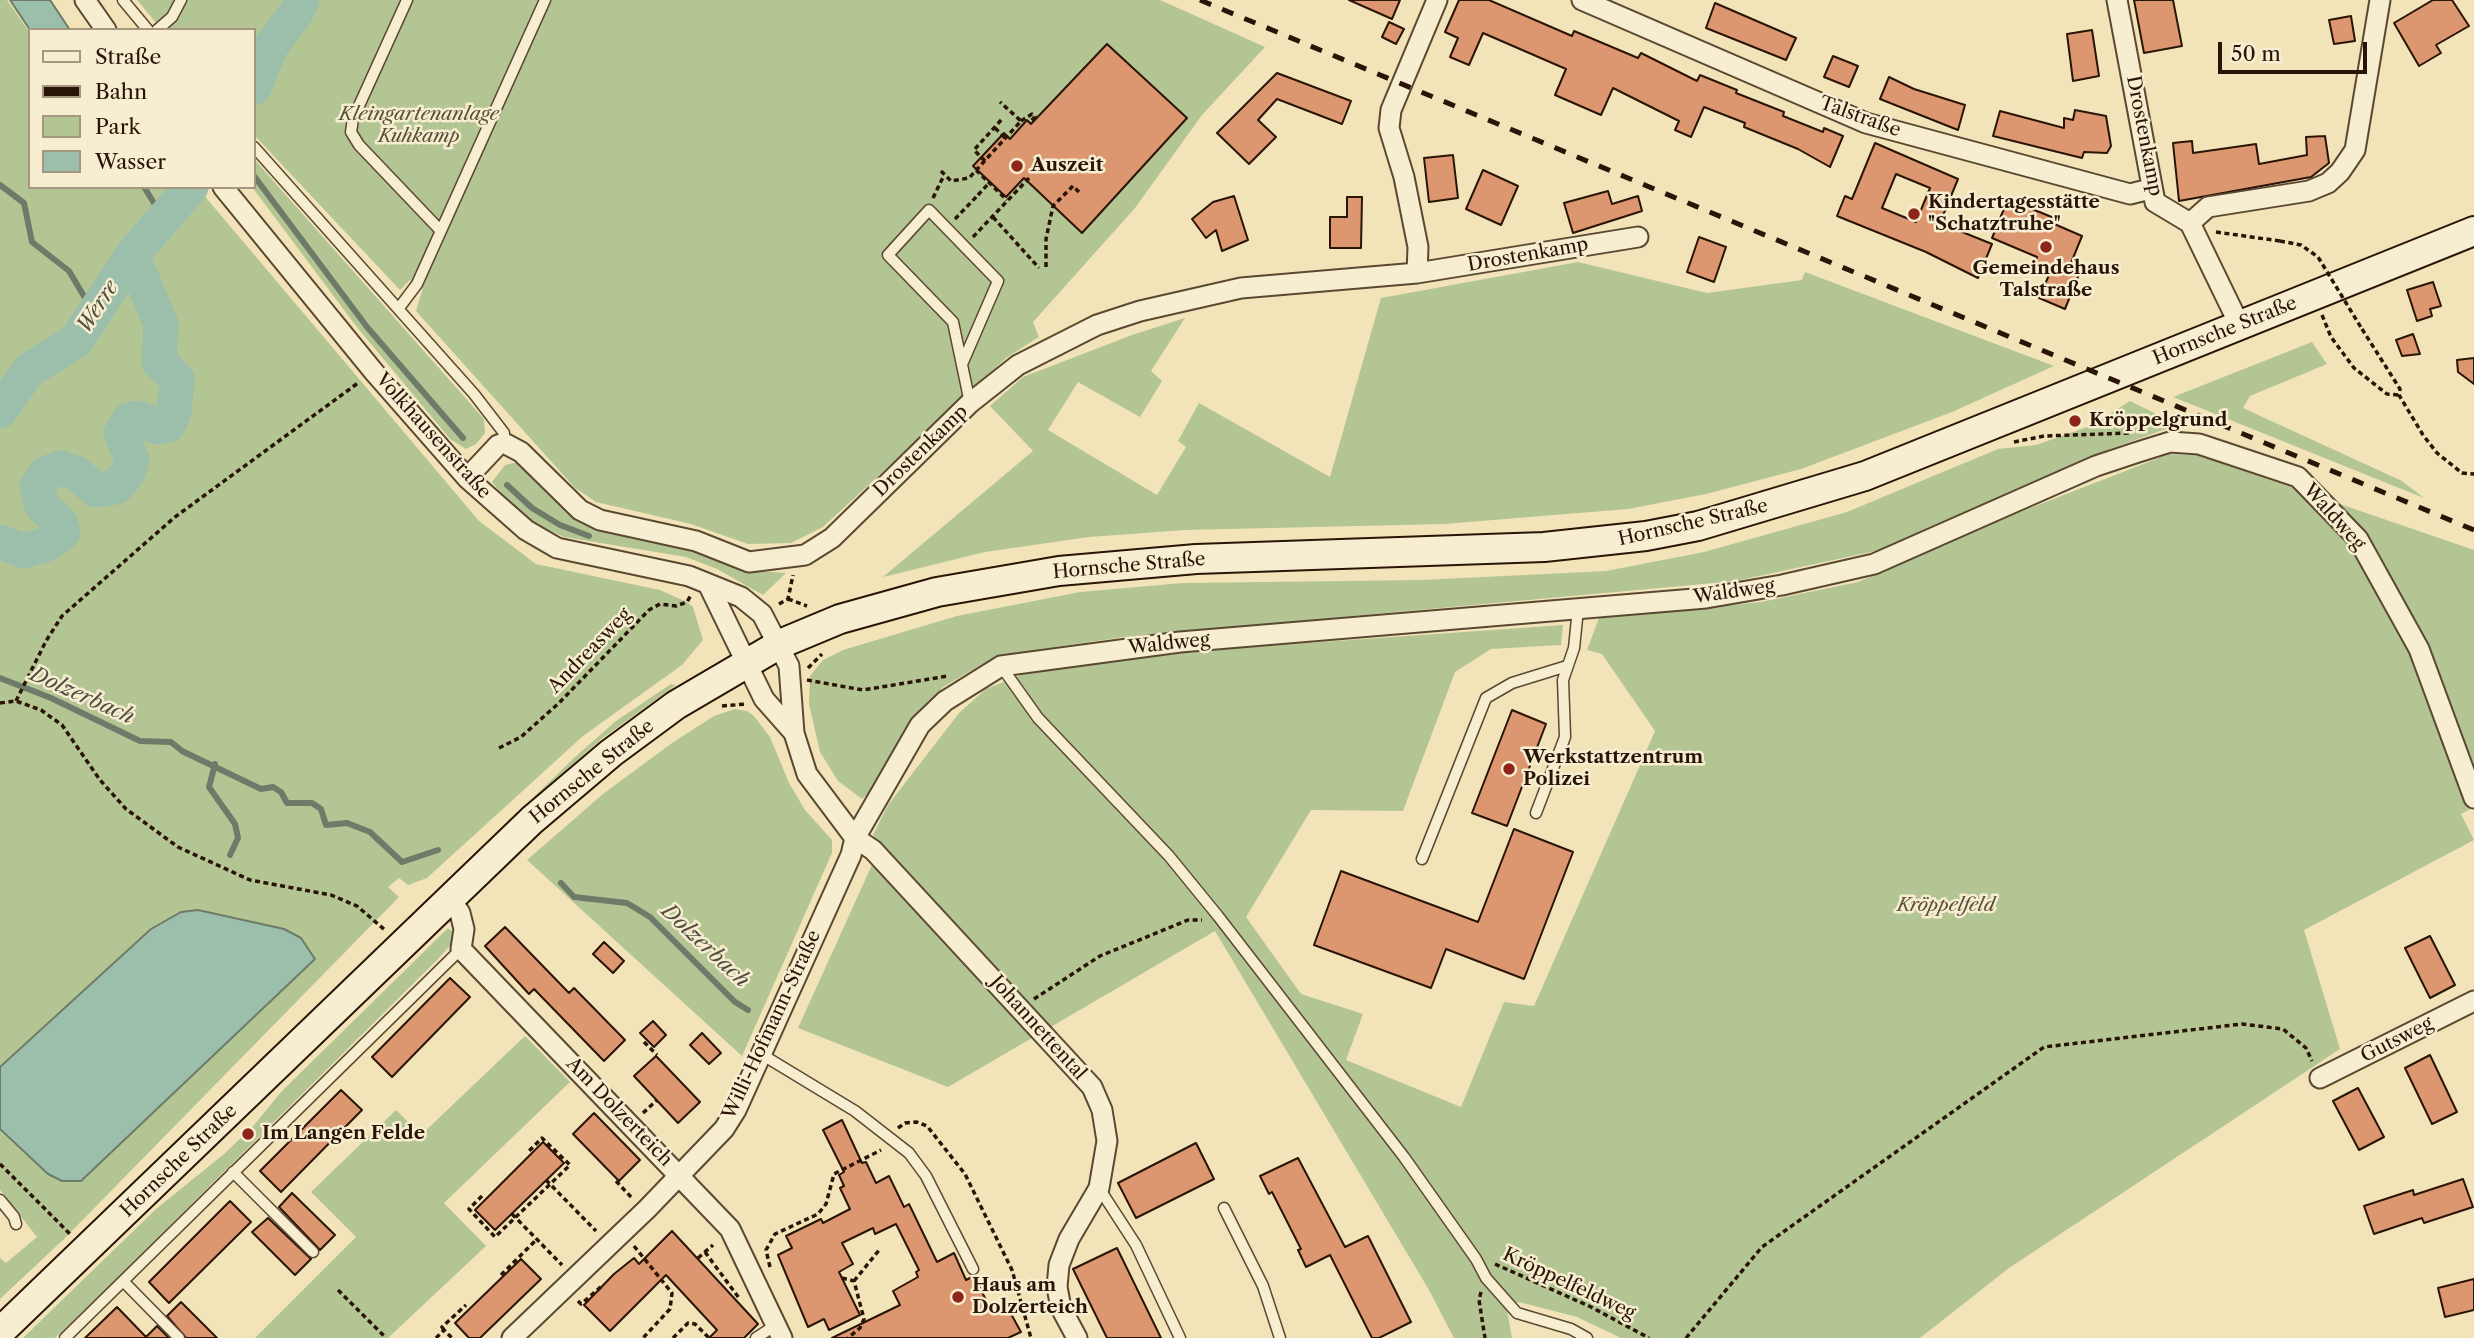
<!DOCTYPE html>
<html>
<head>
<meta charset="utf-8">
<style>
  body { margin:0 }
  #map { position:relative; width:2474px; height:1338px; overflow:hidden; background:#f2e4b8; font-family:"Libre Caslon Text",serif }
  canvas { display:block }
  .legend { position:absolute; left:28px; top:28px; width:228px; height:161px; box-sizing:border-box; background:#f7edd1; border:2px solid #a59680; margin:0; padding:9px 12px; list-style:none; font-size:21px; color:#291406 }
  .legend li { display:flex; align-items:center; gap:14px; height:35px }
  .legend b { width:35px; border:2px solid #a59680 }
  .scale { position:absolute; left:2218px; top:42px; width:149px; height:32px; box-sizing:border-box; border:4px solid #291406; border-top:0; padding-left:9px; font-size:21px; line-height:24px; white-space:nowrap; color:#291406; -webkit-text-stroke:5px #f7edd1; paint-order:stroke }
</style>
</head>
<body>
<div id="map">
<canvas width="2474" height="1338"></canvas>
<ul class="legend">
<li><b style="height:9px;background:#f7edd1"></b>Straße</li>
<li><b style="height:9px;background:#291406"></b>Bahn</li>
<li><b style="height:19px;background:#b4c594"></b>Park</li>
<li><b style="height:19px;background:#9cbfab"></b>Wasser</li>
</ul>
<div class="scale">50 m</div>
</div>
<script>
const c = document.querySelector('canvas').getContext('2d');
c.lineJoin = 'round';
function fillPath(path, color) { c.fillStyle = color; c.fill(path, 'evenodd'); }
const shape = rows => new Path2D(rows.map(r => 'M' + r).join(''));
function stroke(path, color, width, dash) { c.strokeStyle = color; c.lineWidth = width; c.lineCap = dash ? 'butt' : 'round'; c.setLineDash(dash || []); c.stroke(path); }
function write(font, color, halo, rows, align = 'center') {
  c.font = font + ' "Libre Caslon Text",serif'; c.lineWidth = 5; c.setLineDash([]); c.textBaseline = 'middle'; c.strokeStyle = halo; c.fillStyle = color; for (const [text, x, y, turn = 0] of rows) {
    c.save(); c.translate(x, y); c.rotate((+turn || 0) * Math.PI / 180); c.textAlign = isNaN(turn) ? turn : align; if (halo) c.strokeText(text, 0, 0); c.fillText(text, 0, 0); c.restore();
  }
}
const green = shape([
  [0,0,7,0,30,33,30,187,197,187,479,521,536,564,660,590,687,602,693,607,703,640,682,665,583,736,427,878,408,885,399,878,388,887,399,897,65,1238,0,1299,0,1258,6,1263,37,1237,0,1190],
  [137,0,1160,0,1265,47,1202,115,1135,208,1033,322,1039,337,1006,358,823,527,791,543,748,544,691,524,596,502,575,488,416,311,423,288,410,280,400,290,254,135,254,30,162,30],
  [254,159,484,419,485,433,476,444,466,449,450,439,356,326,252,187],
  [1578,262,1707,293,1802,280,1805,272,2054,366,1952,412,1801,469,1706,494,1628,509,1444,524,1185,530,1089,537,985,552,883,577,1033,451,990,406,1023,377,1132,335,1185,318,1151,371,1162,381,1140,417,1078,382,1048,430,1157,495,1186,447,1178,441,1199,403,1330,477,1381,298],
  [2312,342,2327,364,2250,396,2243,408,2402,481,2424,498,2173,397],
  [2130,401,2183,427,2163,430,2110,449,1880,550,1736,581,1124,637,1041,649,979,666,943,687,914,719,872,791,862,799,838,781,820,752,809,704,810,676,823,660,843,650,957,616,1080,592,1183,583,1422,580,1606,571,1704,552,1847,512,1998,449,2036,445,2090,426],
  [2169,454,2197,455,2474,550,2474,807,2461,814,2474,840,2304,930,2340,1049,2009,1268,1920,1338,1621,1338,1577,1317,1519,1302,1507,1310,1512,1338,1454,1338,1429,1290,1215,931,948,1087,798,1028,881,845,873,835,888,805,959,713,986,689,1026,673,1180,652,1563,625,1561,645,1491,649,1455,672,1403,811,1311,810,1246,917,1301,994,1363,1014,1346,1060,1461,1107,1504,1002,1534,1006,1655,731,1602,654,1587,650,1599,618,1761,602,1858,582,2020,512],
  [518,462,570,516,588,526,685,548,745,570,786,573,763,595,717,569,686,557,564,537,533,523,515,510,492,482,505,465],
  [671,684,676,685,600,740,536,797,0,1314,575,757,616,721],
  [735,709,747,711,754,716,770,737,789,783,805,810,832,840,832,853,742,1056,527,860,603,794,672,743,714,716],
  [448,928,455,934,454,941,438,959,113,1282,55,1338,23,1338,156,1209,224,1154,255,1124,281,1092],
  [525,1036,570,1082,444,1203,486,1246,388,1338,255,1338,356,1237,311,1192,396,1110,421,1135]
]);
const water = shape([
  [10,0,50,0,70,30,30,30,10,0],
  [198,910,284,929,301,938,315,959,81,1181,62,1181,48,1174,0,1129,0,1067,151,929,181,912,198,910]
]);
const stream = shape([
  [254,176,367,327,463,438],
  [0,185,24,203,32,242,69,271,94,313],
  [144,187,164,219],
  [507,485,532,508,560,525,589,536],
  [0,543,2,543],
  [0,678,51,698,140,741,171,742,182,751,261,789,273,787,281,792,287,803,312,803,321,809,326,825,347,823,370,832,402,862,438,850],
  [215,764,209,787,235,824,238,838,230,855],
  [561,883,574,897,627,903,650,917,735,1002,748,1010]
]);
const river = shape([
  [254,88,271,46,296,13,302,0],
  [0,411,29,370,76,341,132,255,191,187],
  [0,542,25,551,47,544,63,532,60,523,42,506,37,487,45,474,61,468,76,473,96,490,116,487,128,473,132,460,121,433,129,420,139,418,157,427,168,425,174,413,177,379,159,362,161,324,132,255]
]);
const building = shape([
  [1349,0,1400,0,1392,19,1349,0],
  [1459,0,1489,0,1572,36,1574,31,1638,58,1641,53,1697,81,1700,75,1737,90,1736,93,1784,112,1783,116,1823,132,1824,128,1843,136,1830,167,1798,149,1744,127,1745,123,1704,107,1691,137,1675,130,1679,121,1613,88,1601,115,1555,95,1566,69,1483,33,1469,65,1450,57,1458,38,1445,32,1459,0],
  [2134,0,2173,0,2182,46,2144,53,2134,0],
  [2433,0,2452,0,2469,26,2436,45,2441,53,2419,66,2394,23,2433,0],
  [1715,3,1796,38,1786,60,1706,28,1715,3],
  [2351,16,2355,41,2334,44,2329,20,2351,16],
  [1389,22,1404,29,1396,44,1382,37,1389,22],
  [2092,30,2099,76,2073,81,2067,34,2092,30],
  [1107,44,1187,118,1082,233,1024,178,1006,197,973,166,1004,133,1010,139,1027,120,1031,124,1107,44],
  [1833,56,1858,66,1849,87,1824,77,1833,56],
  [1277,73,1351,101,1342,124,1277,99,1258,120,1276,137,1249,164,1217,133,1277,73],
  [1889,77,1914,89,1965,105,1958,130,1880,99,1889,77],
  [2075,110,2106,116,2111,146,2107,153,2084,152,2082,158,1993,136,2000,111,2064,128,2064,118,2073,120,2075,110],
  [2325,136,2329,163,2311,177,2179,201,2173,143,2192,141,2193,153,2256,144,2259,164,2307,155,2306,137,2325,136],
  [1875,143,1958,179,1940,223,1992,244,1978,278,1926,252,1837,216,1845,196,1852,199,1875,143],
  [1896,174,1930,188,1916,222,1882,208,1896,174],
  [1453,155,1458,198,1429,202,1424,158,1453,155],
  [1483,170,1518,186,1501,225,1466,209,1483,170],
  [1608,191,1612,204,1638,196,1642,211,1573,233,1564,203,1608,191],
  [1234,196,1248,240,1222,251,1216,230,1206,238,1192,219,1213,202,1234,196],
  [1347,197,1362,197,1361,248,1330,248,1330,217,1347,217,1347,197],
  [2008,199,2054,218,2052,223,2082,236,2069,268,2080,272,2065,309,2039,298,2049,275,2032,268,2037,257,1992,238,2008,199],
  [1699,237,1726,247,1714,282,1687,272,1699,237],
  [2433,282,2441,306,2430,309,2432,316,2417,321,2407,290,2433,282],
  [2413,334,2420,354,2402,356,2396,340,2413,334],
  [2474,358,2474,384,2458,372,2457,360,2474,358],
  [1512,710,1546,724,1507,826,1472,813,1512,710],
  [1514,829,1573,852,1524,979,1446,949,1431,988,1314,945,1341,871,1478,922,1514,829],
  [505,927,569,993,574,988,625,1040,604,1061,534,989,529,994,485,946,505,927],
  [2430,936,2455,985,2430,998,2405,948,2430,936],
  [604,942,624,961,613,973,593,954,604,942],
  [450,978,470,997,392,1077,372,1057,450,978],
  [653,1021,666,1035,654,1047,640,1033,653,1021],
  [702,1033,721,1053,709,1064,690,1045,702,1033],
  [2430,1055,2457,1112,2432,1124,2405,1068,2430,1055],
  [656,1056,700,1102,678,1123,634,1076,656,1056],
  [2358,1088,2384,1137,2359,1150,2333,1101,2358,1088],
  [341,1090,362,1110,281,1192,260,1171,341,1090],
  [594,1113,640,1160,619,1181,573,1134,594,1113],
  [842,1120,862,1163,866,1162,876,1183,889,1176,904,1207,909,1204,937,1262,954,1253,966,1280,974,1276,991,1310,1005,1303,1021,1332,1008,1338,832,1338,900,1305,893,1291,918,1277,916,1272,919,1270,896,1224,875,1234,873,1228,842,1243,853,1264,839,1272,860,1315,829,1330,824,1319,808,1327,778,1255,792,1248,786,1236,821,1219,823,1223,850,1209,840,1188,844,1186,839,1175,844,1172,823,1130,842,1120],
  [543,1142,564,1163,495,1230,475,1210,543,1142],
  [1196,1143,1214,1179,1136,1218,1118,1183,1196,1143],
  [1298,1158,1345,1247,1368,1236,1411,1322,1379,1338,1372,1338,1330,1255,1306,1267,1298,1250,1301,1249,1272,1192,1269,1194,1260,1176,1298,1158],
  [2463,1179,2473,1207,2424,1223,2422,1218,2374,1234,2364,1206,2413,1190,2414,1195,2463,1179],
  [292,1193,335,1235,320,1250,279,1207,292,1193],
  [230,1201,251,1222,169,1303,149,1282,230,1201],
  [268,1218,311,1259,295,1275,252,1232,268,1218],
  [672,1231,758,1324,744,1338,709,1338,717,1330,666,1275,610,1331,584,1305,614,1274,634,1258,639,1264,672,1231],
  [1117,1248,1161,1338,1107,1338,1073,1269,1117,1248],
  [521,1259,541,1279,480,1338,469,1338,455,1323,521,1259],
  [2474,1279,2474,1310,2445,1317,2438,1288,2474,1279],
  [181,1302,217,1338,186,1338,167,1316,181,1302],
  [117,1307,146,1337,157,1326,169,1338,85,1338,117,1307]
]);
const path = shape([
  [1021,121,1032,114,1035,117,1029,123],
  [995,128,1005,138],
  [985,161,974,150,1003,118],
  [976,170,1007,200],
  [941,171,951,181,969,178,1021,121,1000,102],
  [933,198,944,175],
  [993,217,1039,268],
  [955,219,978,195],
  [2216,232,2280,241],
  [973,237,1029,178],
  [1046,267,1046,239,1053,206,1073,186,1080,193],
  [2322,315,2331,337,2354,368,2387,394,2399,395],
  [2362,329,2400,389,2399,395,2423,435,2437,453,2462,473,2474,474],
  [2014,442,2044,436,2131,433],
  [788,599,807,606],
  [779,604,788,599,793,575],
  [808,668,822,654],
  [807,680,863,690,948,676],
  [16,701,46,641,62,616,175,517,358,383],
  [0,703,16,701,41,710,62,725,100,780,126,809,178,847,250,880,331,895,357,906,385,930],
  [722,706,746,704],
  [499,748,521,737,559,703,649,610,660,604,676,606,687,602,691,595],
  [1034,999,1100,956,1188,920,1202,920],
  [644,1042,657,1055],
  [643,1113,657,1100],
  [898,1128,905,1123,917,1122,927,1126,965,1174,1012,1270,1031,1338],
  [0,1164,70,1234],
  [546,1180,596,1231],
  [616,1181,632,1198],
  [482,1196,469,1209,495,1237,570,1165,542,1138,527,1153],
  [512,1214,562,1265],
  [634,1246,672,1293,670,1309,643,1338],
  [705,1252,739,1298],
  [698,1258,713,1245],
  [1495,1264,1591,1307,1649,1338],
  [770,1267,766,1250,775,1234,818,1214,826,1204,834,1174,881,1150],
  [501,1275,537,1239],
  [842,1278,854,1281,864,1319,860,1328,848,1338],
  [854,1281,880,1249],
  [338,1290,386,1338],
  [1481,1292,1479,1300,1485,1338],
  [578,1301,581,1304,602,1286],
  [444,1330,442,1327,466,1305],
  [436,1338,444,1330,452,1338],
  [673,1338,688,1323,695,1324,709,1338],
  [1686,1338,1762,1247,2044,1047,2242,1024,2283,1029,2306,1048,2312,1061]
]);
const service = shape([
  [123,0,148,30],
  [407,0,353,119,351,132,359,145,440,230],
  [157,30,172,17,181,0],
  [254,147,474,394,504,433,504,443],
  [399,308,417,284,545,0],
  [963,362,998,281,929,210,888,255,953,322,970,403],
  [1001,666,1038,718,1169,856,1218,916,1404,1157,1476,1259,1486,1278,1517,1313,1571,1329,1587,1338],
  [1536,813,1565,737,1563,680,1574,648,1578,609],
  [1422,859,1486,698,1512,683,1567,666],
  [761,1054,855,1111,909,1153,926,1176,973,1269],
  [233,1172,313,1252],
  [1099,1188,1136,1245,1180,1338],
  [0,1200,14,1217,16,1224],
  [1224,1208,1263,1286,1280,1338],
  [123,1281,179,1338],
  [65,1338,461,949],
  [756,1338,776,1325]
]);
const minor = shape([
  [85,0,106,30],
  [1582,0,1866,123,2130,194,2150,189],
  [2117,0,2155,202,2190,223,2240,326],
  [223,187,374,372,467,478,526,530,557,548,689,576,741,597,762,614,789,666,794,733,807,774,855,838,851,855,736,1110,724,1129,647,1209,512,1338],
  [2190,223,2208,207,2309,191,2328,183,2340,172,2355,150,2380,0],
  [1417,273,1638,237],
  [467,478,498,445,504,443,521,452,580,510,600,520,696,541,749,562,805,555,832,538,970,403,1018,365,1097,325,1140,311,1241,288,1417,273,1418,247,1404,177,1389,128,1391,110,1437,0],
  [709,586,764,699,794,733],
  [450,898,460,913,464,929,461,949,730,1229,782,1338],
  [2320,1078,2474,1001],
  [1077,1338,1061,1308,1057,1287,1059,1265,1069,1239,1099,1188,1107,1141,1102,1110,1092,1087,873,850,855,838,920,725,945,701,1001,666,1180,642,1706,598,1782,585,1874,564,2096,466,2135,453,2170,442,2199,444,2298,477,2358,539,2419,649,2474,798]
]);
const secondary = shape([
  [0,1332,532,820,611,753,676,705,780,644,840,619,937,592,1059,571,1196,559,1544,547,1646,536,1698,526,1865,476,2474,231]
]);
const rail = shape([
  [1200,0,2474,530]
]);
const pathBridge = shape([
  [978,195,990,182],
  [2280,241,2301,245,2318,257,2362,329]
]);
const markers = [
  [1017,166,7,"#8f2418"],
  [1914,214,7,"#8f2418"],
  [2046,247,7,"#8f2418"],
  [2075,421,7,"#8f2418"],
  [1509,769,7,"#8f2418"],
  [248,1134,7,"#8f2418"],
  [958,1297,7,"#8f2418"]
];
const parkNames = [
  ["Kleingartenanlage",419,115],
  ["Kuhkamp",419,137],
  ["Kröppelfeld",1946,906]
];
const streetNames = [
  ["Talstraße",1860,117,20],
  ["Drostenkamp",2144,136,79],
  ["Drostenkamp",1528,255,-10],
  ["Hornsche Straße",2225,331,-22],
  ["Volkhausenstraße",433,436,48],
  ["Drostenkamp",921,451,-44],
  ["Waldweg",2334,517,48],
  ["Hornsche Straße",1693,523,-13],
  ["Hornsche Straße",1129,566,-5],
  ["Waldweg",1734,592,-8],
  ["Waldweg",1169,644,-6],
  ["Andreasweg",590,651,-46],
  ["Hornsche Straße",592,772,-39],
  ["Willi-Hofmann-Straße",772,1025,-65],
  ["Johannettental",1038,1028,48],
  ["Gutsweg",2397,1040,-27],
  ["Am Dolzerteich",619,1112,46],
  ["Hornsche Straße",179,1161,-44],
  ["Kröppelfeldweg",1569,1284,25]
];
const poiNames = [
  ["Auszeit",1031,166],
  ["Kindertagesstätte",1928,203],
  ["\"Schatztruhe\"",1928,225],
  ["Gemeindehaus",2046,269,"center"],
  ["Talstraße",2046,291,"center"],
  ["Kröppelgrund",2089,421],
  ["Werkstattzentrum",1523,758],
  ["Polizei",1523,780],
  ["Im Langen Felde",262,1134],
  ["Haus am",972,1286],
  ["Dolzerteich",972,1308]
];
const waterNames = [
  ["Werre",98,307,-57],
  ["Dolzerbach",82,696,24],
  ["Dolzerbach",705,946,43]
];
fillPath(green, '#b4c594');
fillPath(water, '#9cbfab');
stroke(water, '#6e7b69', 2);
stroke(stream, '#6e7b69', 6);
stroke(river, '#9cbfab', 35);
fillPath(building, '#dc9771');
stroke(building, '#291406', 2);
stroke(service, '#5b4832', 13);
stroke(minor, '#5b4832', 23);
stroke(secondary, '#291406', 32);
stroke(path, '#291406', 3.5, [5, 3.5]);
stroke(service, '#f7edd1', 10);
stroke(minor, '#f7edd1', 19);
stroke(secondary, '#f7edd1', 28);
stroke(rail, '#291406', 5, [12, 12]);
stroke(pathBridge, '#291406', 3.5, [5, 3.5]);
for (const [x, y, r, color] of markers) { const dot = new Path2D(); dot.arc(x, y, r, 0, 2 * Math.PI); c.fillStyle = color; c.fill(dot); stroke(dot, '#f7edd1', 2.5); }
write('italic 19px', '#5a5238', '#f7edd1', parkNames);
write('19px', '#291406', '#f7edd1', streetNames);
write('bold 19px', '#291406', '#f7edd1', poiNames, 'left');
write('italic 21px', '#515040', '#f7edd1', waterNames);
</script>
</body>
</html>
